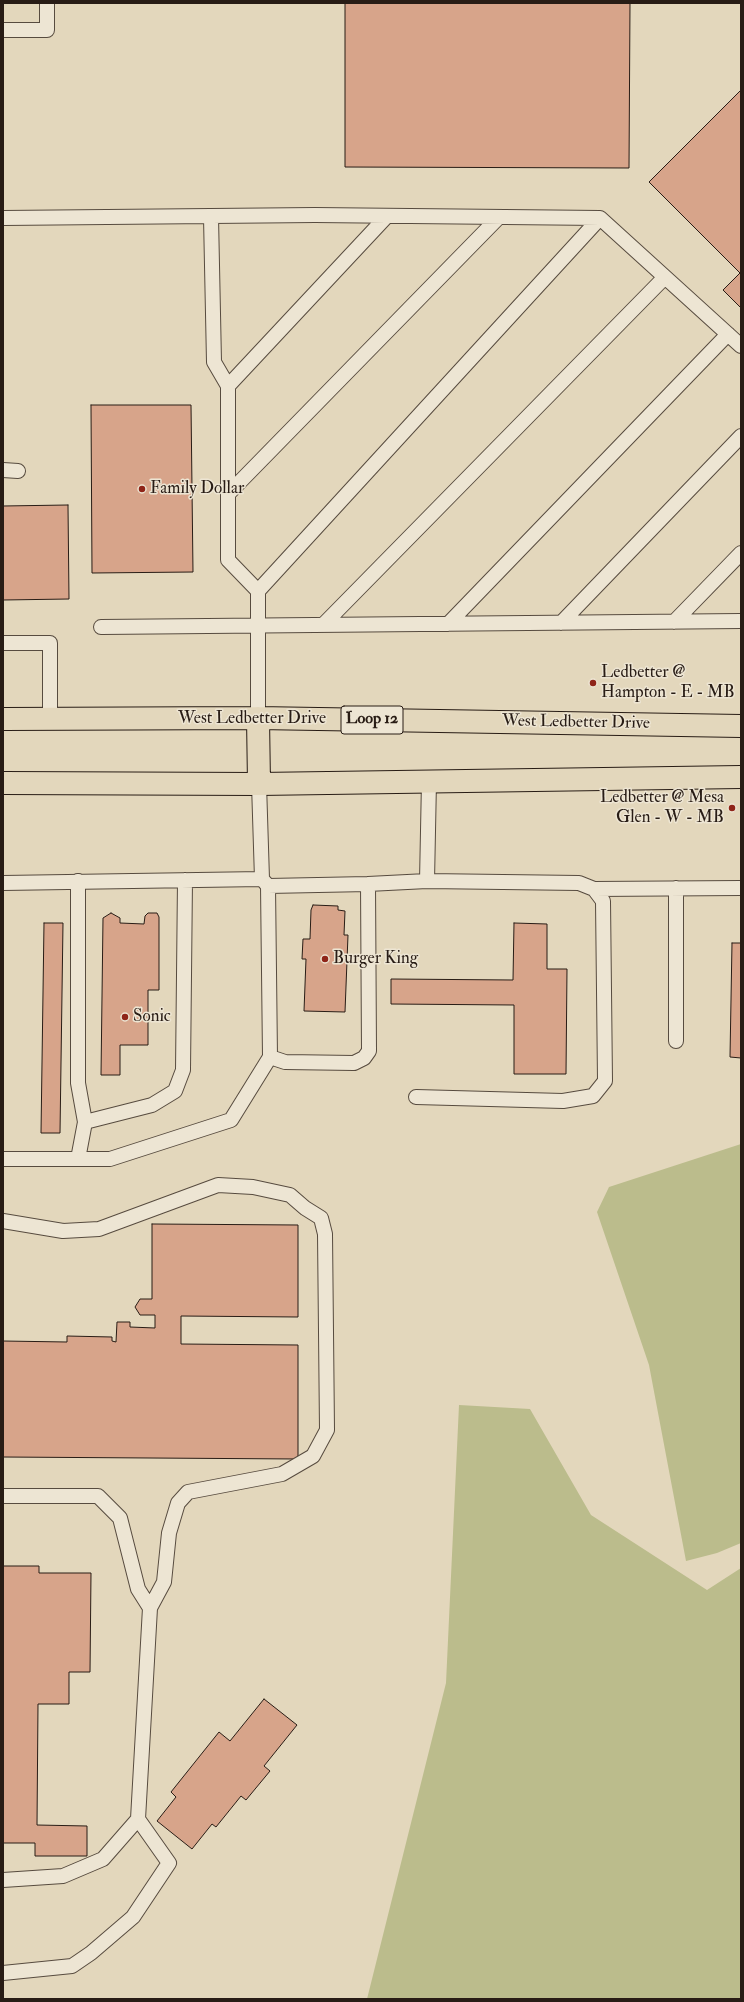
<!DOCTYPE html>
<html>
<head>
<meta charset="utf-8">
<style>
  body { margin:0 }
  #map { position:relative; width:744px; height:2002px; overflow:hidden; background:#e3d7bc; font-family:"IM FELL Double Pica",serif }
  canvas { display:block }
  .frame { position:absolute; inset:0; border:4px solid #281c15; pointer-events:none }
</style>
</head>
<body>
<div id="map">
<canvas width="744" height="2002"></canvas>
<div class="frame"></div>
</div>
<script>
const c = document.querySelector('canvas').getContext('2d');
c.lineJoin = 'round';
function fillPath(path, color) { c.fillStyle = color; c.fill(path, 'evenodd'); }
const shape = rows => new Path2D(rows.map(r => 'M' + r).join(''));
function stroke(path, color, width, dash) { c.strokeStyle = color; c.lineWidth = width; c.lineCap = dash ? 'butt' : 'round'; c.setLineDash(dash || []); c.stroke(path); }
function write(font, color, halo, rows, align = 'center') {
  c.font = font + ' "IM FELL Double Pica",serif'; c.lineWidth = 3; c.setLineDash([]); c.textBaseline = 'middle'; c.strokeStyle = halo; c.fillStyle = color; for (const [text, x, y, turn = 0] of rows) {
    c.save(); c.translate(x, y); c.rotate((+turn || 0) * Math.PI / 180); c.textAlign = isNaN(turn) ? turn : align; if (halo) c.strokeText(text, 0, 0); c.fillText(text, 0, 0); c.restore();
  }
}
const green = shape([
  [741,1144,741,1543,717,1553,686,1561,649,1365,597,1212,609,1187],
  [459,1405,530,1409,591,1515,707,1590,741,1568,741,1999,367,1999,446,1683]
]);
const building = shape([
  [345,3,630,3,629,168,345,167,345,3],
  [741,90,741,308,723,290,740,273,649,182,741,90],
  [91,405,191,405,193,572,92,573,91,405],
  [68,505,69,599,3,600,3,506,68,505],
  [313,905,338,906,338,910,345,911,344,935,348,935,345,1012,304,1011,306,959,302,959,303,939,310,939,311,910,313,905],
  [111,913,120,918,120,923,144,924,145,916,148,913,157,913,159,917,159,990,148,990,148,1045,120,1045,120,1075,101,1075,103,918,111,913],
  [44,923,63,923,60,1133,41,1133,44,923],
  [514,923,547,924,547,969,567,969,566,1074,514,1074,514,1005,391,1004,391,979,513,980,514,923],
  [732,943,741,943,741,1058,730,1057,732,943],
  [152,1224,298,1225,298,1317,181,1316,181,1344,298,1345,298,1459,3,1457,3,1341,67,1342,67,1336,112,1337,112,1341,116,1342,117,1322,130,1322,130,1327,155,1328,155,1315,140,1315,135,1307,140,1299,152,1299,152,1224],
  [3,1566,39,1566,39,1573,91,1573,90,1672,69,1672,69,1704,38,1704,37,1825,87,1826,87,1856,35,1856,35,1843,3,1843,3,1566],
  [264,1699,297,1725,264,1766,270,1771,246,1800,241,1796,216,1827,212,1824,192,1849,157,1821,176,1797,171,1792,219,1732,230,1741,264,1699]
]);
const service = shape([
  [3,30,47,30,47,3],
  [211,217,214,362,228,386,228,560,258,591],
  [3,218,315,215,600,218,741,346],
  [228,386,387,216],
  [3,470,18,471],
  [228,494,499,217],
  [674,622,741,553],
  [561,623,741,436],
  [448,624,728,334],
  [323,625,665,277],
  [101,627,741,621],
  [3,643,50,643,50,719],
  [258,718,258,591,600,218],
  [78,881,78,1083,85,1122],
  [3,883,262,879],
  [368,884,427,881,429,781],
  [268,886,368,884,369,1051,364,1058,354,1063,285,1062,270,1057],
  [676,888,676,1041],
  [594,889,741,888],
  [416,1097,563,1101,593,1096,605,1081,603,901,594,889,579,883,427,881],
  [3,1159,110,1159,231,1120,270,1057,268,886,262,879,259,784],
  [78,1159,85,1122,152,1105,175,1091,183,1070,185,880],
  [3,1221,63,1231,99,1229,218,1185,253,1187,290,1195,305,1208,321,1218,325,1234,327,1430,313,1456,282,1474,188,1492,178,1503,169,1533,164,1582,150,1608],
  [3,1496,98,1496,120,1518,138,1589,150,1608,138,1819,169,1863,133,1917,91,1953,72,1966,3,1973],
  [3,1880,63,1876,103,1859,138,1819]
]);
const primary = shape([
  [258,718,259,784],
  [3,719,258,718,741,726],
  [3,783,259,784,741,777]
]);
const markers = [
  [142,489,4,"#8f2418"],
  [593,683,4,"#8f2418"],
  [732,808,4,"#8f2418"],
  [325,959,4,"#8f2418"],
  [125,1017,4,"#8f2418"]
];
const shields = [
  [372,720,62]
];
const shieldNames = [
  ["Loop 12",372,720]
];
const poiNames = [
  ["Family Dollar",150,489],
  ["Ledbetter @",601,673],
  ["Hampton - E - MB",601,693],
  ["Ledbetter @ Mesa",724,798,"right"],
  ["Glen - W - MB",724,818,"right"],
  ["Burger King",333,959],
  ["Sonic",133,1017]
];
const streetNames = [
  ["West Ledbetter Drive",252,719],
  ["West Ledbetter Drive",576,723,1]
];
fillPath(green, '#bbbc8c');
fillPath(building, '#d7a48a');
stroke(building, '#281c15', 1);
stroke(service, '#574b3f', 16);
stroke(primary, '#281c15', 24);
stroke(service, '#ede5d3', 14);
stroke(primary, '#e3d7bc', 22);
for (const [x, y, r, color] of markers) { const dot = new Path2D(); dot.arc(x, y, r, 0, 2 * Math.PI); c.fillStyle = color; c.fill(dot); stroke(dot, '#ede5d3', 1.5); }
for (const [x, y, w] of shields) { const box = new Path2D(); box.roundRect(x - w / 2, y - 14, w, 28, 3); c.fillStyle = '#ede5d3'; c.fill(box); stroke(box, '#281c15', 1); }
write('bold 16px', '#281c15', null, shieldNames);
write('17px', '#281c15', '#ede5d3', poiNames, 'left');
write('17px', '#281c15', '#ede5d3', streetNames);
</script>
</body>
</html>
